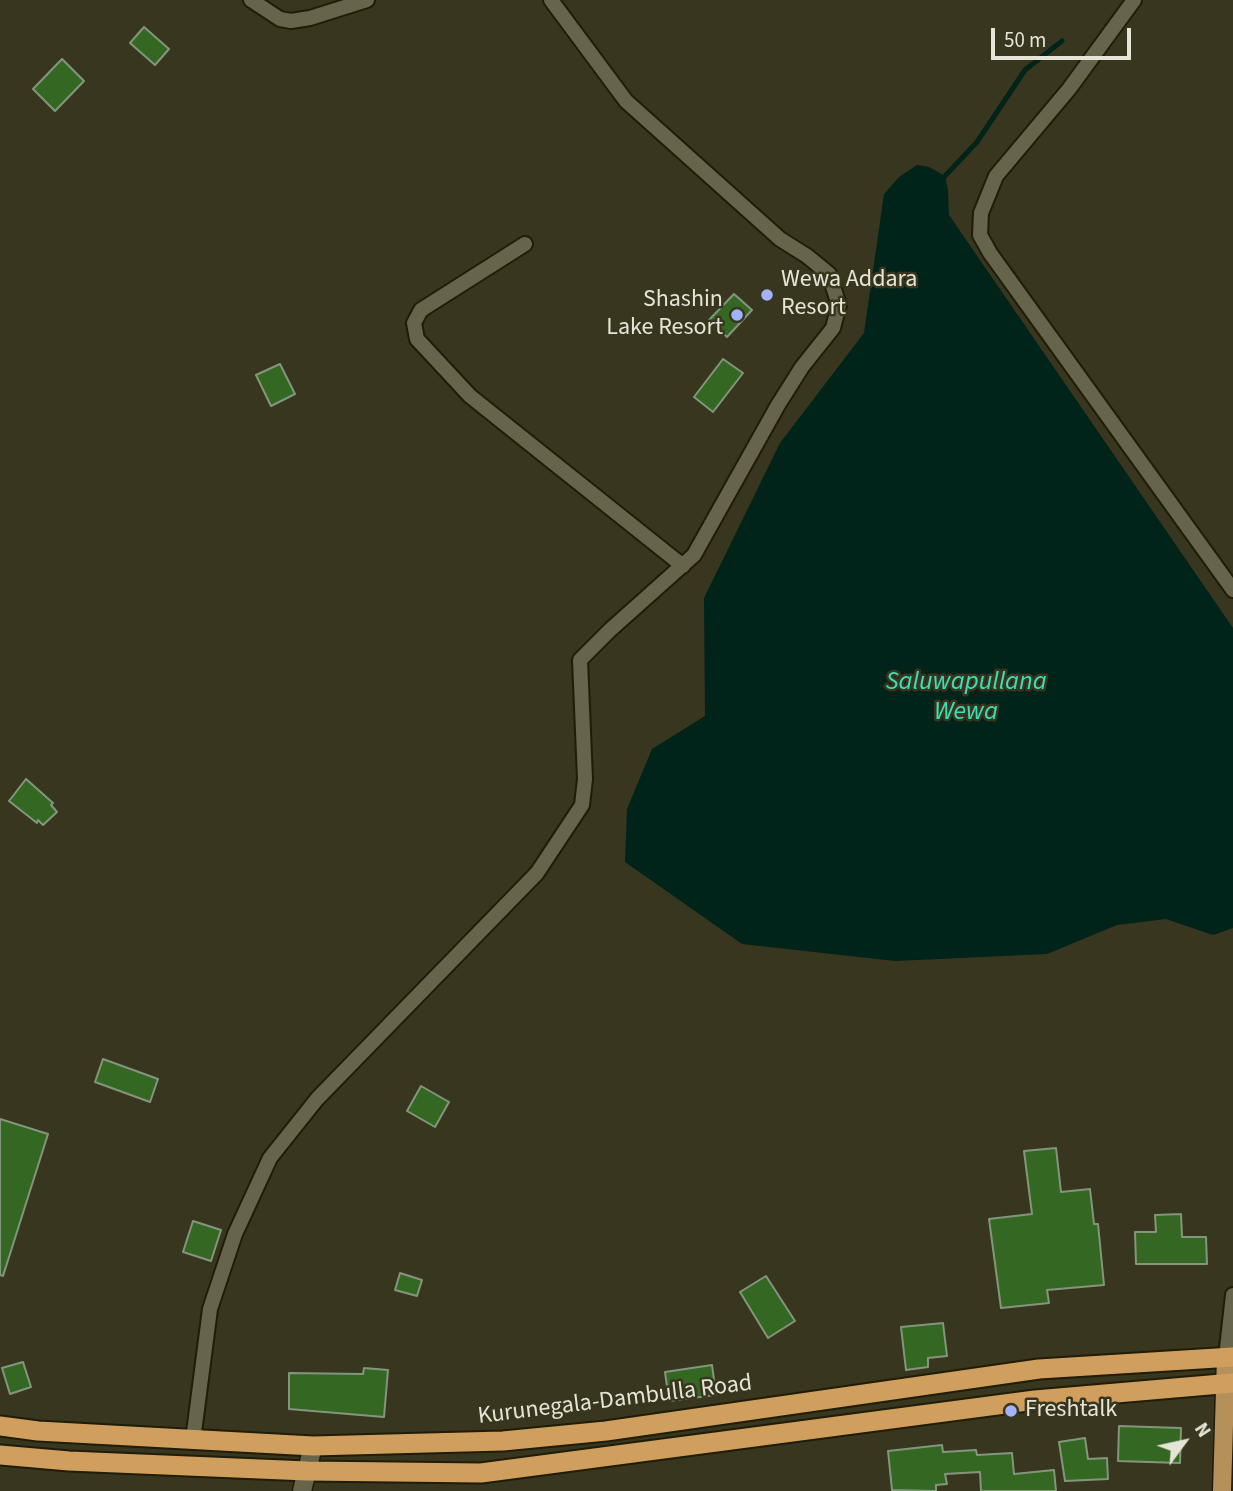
<!DOCTYPE html>
<html>
<head>
<meta charset="utf-8">
<style>
  body { margin:0 }
  #map { position:relative; width:1233px; height:1491px; overflow:hidden; background:#38361e; font-family:"Source Sans 3",sans-serif }
  canvas { display:block }
  .north { position:absolute; left:1149px; top:1407px; width:70px; height:70px; -webkit-text-stroke:5px #38361e; paint-order:stroke; rotate:57deg; font-size:19px; font-weight:700; line-height:28px; text-align:center; color:#e5e4d6 }
  .north::after { content:''; display:block; margin:auto; width:24px; height:32px; background:#e5e4d6; clip-path:polygon(50% 0,100% 100%,50% 72%,0 100%) }
  .scale { position:absolute; left:991px; top:28px; width:140px; height:32px; box-sizing:border-box; border:4px solid #e5e4d6; border-top:0; padding-left:9px; font-size:21px; line-height:24px; white-space:nowrap; color:#e5e4d6; -webkit-text-stroke:5px #38361e; paint-order:stroke }
</style>
</head>
<body>
<div id="map">
<canvas width="1233" height="1491"></canvas>
<div class="north">N</div>
<div class="scale">50 m</div>
</div>
<script>
const c = document.querySelector('canvas').getContext('2d');
c.lineJoin = 'round';
function fillPath(path, color) { c.fillStyle = color; c.fill(path, 'evenodd'); }
const shape = rows => new Path2D(rows.map(r => 'M' + r).join(''));
function stroke(path, color, width, dash) { c.strokeStyle = color; c.lineWidth = width; c.lineCap = dash ? 'butt' : 'round'; c.setLineDash(dash || []); c.stroke(path); }
function write(font, color, halo, rows, align = 'center') {
  c.font = font + ' "Source Sans 3",sans-serif'; c.lineWidth = 5; c.setLineDash([]); c.textBaseline = 'middle'; c.strokeStyle = halo; c.fillStyle = color; for (const [text, x, y, turn = 0] of rows) {
    c.save(); c.translate(x, y); c.rotate((+turn || 0) * Math.PI / 180); c.textAlign = isNaN(turn) ? turn : align; if (halo) c.strokeText(text, 0, 0); c.fillText(text, 0, 0); c.restore();
  }
}
const water = shape([
  [917,165,929,167,945,176,948,190,949,215,1233,628,1233,928,1213,935,1166,919,1117,925,1047,954,895,961,742,944,625,862,627,809,652,749,705,716,704,598,780,443,864,333,884,194,899,177]
]);
const stream = shape([
  [945,176,977,142,1025,70,1062,41]
]);
const building = shape([
  [144,27,169,49,155,65,130,43,144,27],
  [62,59,84,81,55,111,33,89,62,59],
  [734,294,752,310,727,337,709,320,734,294],
  [723,359,743,373,713,412,694,397,723,359],
  [280,364,295,394,271,406,256,375,280,364],
  [26,779,53,803,51,805,57,812,43,825,38,820,37,823,9,801,26,779],
  [103,1059,158,1079,150,1102,95,1082,103,1059],
  [421,1086,449,1102,435,1127,407,1111,421,1086],
  [0,1119,48,1134,3,1276,0,1275,0,1119],
  [1056,1148,1061,1192,1090,1189,1094,1224,1098,1224,1104,1285,1047,1290,1049,1303,1001,1308,989,1219,1032,1214,1024,1151,1056,1148],
  [1181,1214,1182,1237,1206,1237,1207,1264,1136,1264,1135,1232,1156,1232,1155,1215,1181,1214],
  [193,1221,221,1230,211,1261,183,1252,193,1221],
  [400,1273,422,1280,417,1296,395,1290,400,1273],
  [766,1276,795,1321,768,1338,740,1292,766,1276],
  [943,1323,947,1356,928,1358,928,1367,906,1370,901,1327,943,1323],
  [23,1362,31,1387,10,1394,2,1368,23,1362],
  [712,1365,716,1395,669,1401,665,1372,712,1365],
  [364,1368,388,1370,384,1417,289,1409,289,1373,363,1374,364,1368],
  [1119,1426,1181,1428,1180,1463,1118,1461,1119,1426],
  [1085,1438,1088,1459,1107,1458,1108,1479,1065,1481,1059,1442,1085,1438],
  [942,1445,943,1452,976,1450,977,1455,1012,1453,1014,1474,1054,1470,1056,1491,981,1491,980,1472,945,1474,947,1484,936,1485,936,1491,892,1490,888,1451,942,1445]
]);
const minor = shape([
  [251,0,280,19,291,21,310,18,367,0],
  [1134,0,1069,89,996,176,981,213,980,235,990,253,1233,590],
  [525,244,421,310,414,323,417,339,470,396,683,566],
  [1226,1357,1233,1295],
  [193,1440,210,1309,235,1234,270,1158,317,1099,537,873,582,805,585,779,580,660,610,630,694,555,778,405,802,367,833,328,839,305,829,274,807,256,780,239,626,101,551,0]
]);
const tertiary = shape([
  [302,1491,313,1446]
]);
const primary = shape([
  [1222,1491,1226,1357]
]);
const trunk = shape([
  [0,1426,38,1431,313,1446,503,1441,606,1431,1039,1369,1233,1357],
  [0,1455,69,1461,307,1471,481,1473,1035,1400,1233,1383]
]);
const markers = [
  [767,295,7,"#a2b2fd"],
  [737,315,7,"#a2b2fd"],
  [1011,1411,7,"#a2b2fd"]
];
const poiNames = [
  ["Wewa Addara",781,281],
  ["Resort",781,309],
  ["Shashin",723,301,"right"],
  ["Lake Resort",723,329,"right"],
  ["Freshtalk",1025,1411]
];
const streetNames = [
  ["Kurunegala-Dambulla Road",615,1401,-7]
];
const waterNames = [
  ["Saluwapullana",966,683],
  ["Wewa",966,713]
];
fillPath(water, '#00231a');
stroke(stream, '#00231a', 5);
fillPath(building, '#346722');
stroke(building, '#84957e', 2);
stroke(minor, '#1f1d06', 18);
stroke(tertiary, '#1f1d06', 21);
stroke(primary, '#1f1d06', 21);
stroke(trunk, '#1f1d06', 23);
stroke(minor, '#66644b', 14);
stroke(tertiary, '#66644b', 18);
stroke(primary, '#b59059', 18);
stroke(trunk, '#d09f5e', 19);
for (const [x, y, r, color] of markers) { const dot = new Path2D(); dot.arc(x, y, r, 0, 2 * Math.PI); c.fillStyle = color; c.fill(dot); stroke(dot, '#38361e', 2.5); }
write('24px', '#e5e4d6', '#38361e', poiNames, 'left');
write('24px', '#e5e4d6', '#38361e', streetNames);
write('italic 26px', '#3be0b8', '#38361e', waterNames);
</script>
</body>
</html>
